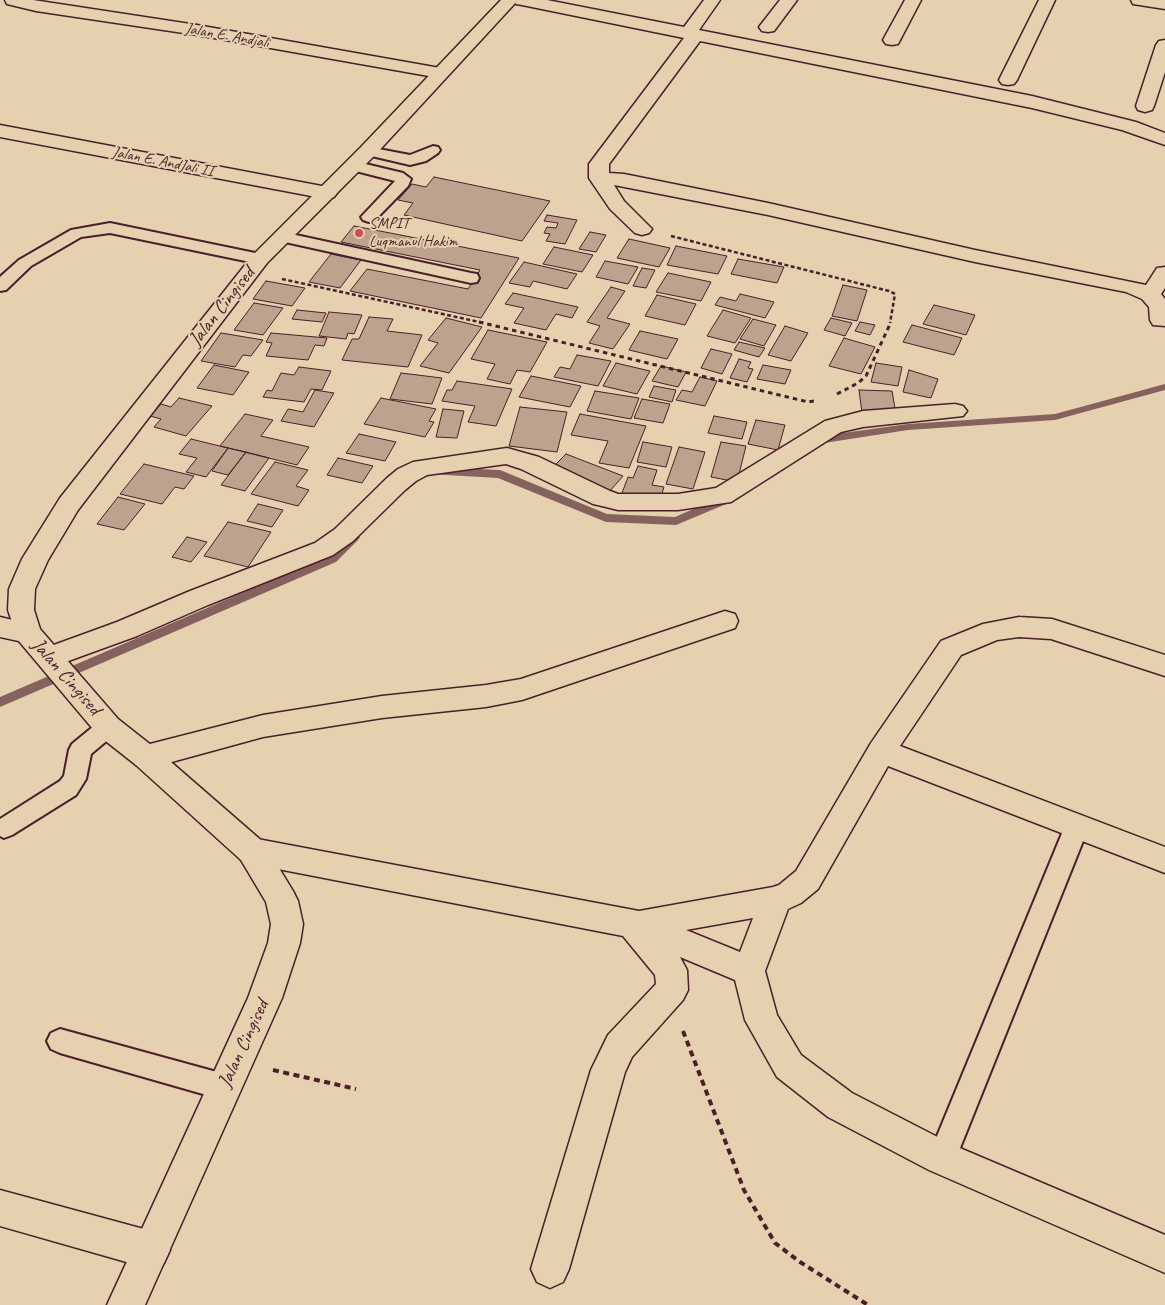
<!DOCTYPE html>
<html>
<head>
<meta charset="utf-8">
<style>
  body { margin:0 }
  canvas { display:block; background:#e5d1af }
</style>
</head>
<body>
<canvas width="1165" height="1305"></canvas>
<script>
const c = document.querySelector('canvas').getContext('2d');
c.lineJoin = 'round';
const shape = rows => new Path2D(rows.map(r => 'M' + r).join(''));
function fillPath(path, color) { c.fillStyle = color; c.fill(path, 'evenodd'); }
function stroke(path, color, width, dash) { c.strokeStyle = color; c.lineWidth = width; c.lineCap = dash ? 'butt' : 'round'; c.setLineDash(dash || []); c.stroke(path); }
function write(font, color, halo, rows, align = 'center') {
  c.font = font + ' Caveat,sans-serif'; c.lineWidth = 4; c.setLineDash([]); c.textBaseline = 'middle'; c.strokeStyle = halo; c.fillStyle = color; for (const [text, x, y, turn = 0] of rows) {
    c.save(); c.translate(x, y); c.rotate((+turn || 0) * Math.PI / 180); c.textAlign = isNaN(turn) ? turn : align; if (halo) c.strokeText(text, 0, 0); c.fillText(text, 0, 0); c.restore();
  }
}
const stream = shape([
  [1165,384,1165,390,1055,420,908,430,824,443,814,449,809,445,821,436,908,424,1055,414,1165,384],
  [433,467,500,470,607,514,675,517,723,496,727,495,733,499,731,502,676,525,606,522,498,478,429,474,427,471,433,467],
  [354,533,358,534,360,537,358,540,336,562,0,707,0,697,328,556,350,534,354,533]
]);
const building = shape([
  [434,177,550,201,522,241,404,215,413,203,398,200,412,184,426,187,434,177],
  [547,215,577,220,565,244,546,241,550,234,544,233,547,227,556,228,558,223,544,221,547,215],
  [354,226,519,258,481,318,350,291,367,269,468,289,480,270,341,242,354,226],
  [590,232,606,235,596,252,579,249,590,232],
  [629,239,670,248,659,267,617,258,629,239],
  [676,246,727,256,718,274,667,265,676,246],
  [554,247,593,255,582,272,543,264,554,247],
  [331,254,361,260,340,288,309,282,331,254],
  [738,259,784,267,777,283,731,274,738,259],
  [605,261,638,267,628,284,596,277,605,261],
  [524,262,577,274,567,289,533,281,530,287,509,283,524,262],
  [642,268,655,270,646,288,633,286,642,268],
  [668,273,711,282,701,301,656,292,668,273],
  [266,281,305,288,292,306,253,299,266,281],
  [843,285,867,290,857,321,832,316,843,285],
  [611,287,625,291,607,318,630,324,613,349,589,343,600,326,587,322,611,287],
  [513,293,578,307,572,318,556,314,546,330,514,323,524,308,505,304,513,293],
  [740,294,774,302,765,318,715,305,720,297,736,301,740,294],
  [657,295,696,304,685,325,645,316,657,295],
  [254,303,283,308,263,335,234,330,254,303],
  [934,305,975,315,966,335,923,324,934,305],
  [297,310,326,313,322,322,292,319,297,310],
  [723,310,751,318,735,343,707,336,723,310],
  [329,312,362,315,354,334,348,333,346,339,319,336,329,312],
  [369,317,393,319,387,331,422,335,408,367,342,360,352,339,359,339,369,317],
  [446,318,482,327,449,373,420,366,438,343,428,340,446,318],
  [831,318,852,323,845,336,824,330,831,318],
  [753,319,776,325,764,346,740,339,753,319],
  [860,322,875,325,870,335,855,331,860,322],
  [912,325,962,338,954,355,903,342,912,325],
  [785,326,808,333,791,361,768,355,785,326],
  [488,330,547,342,530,372,517,370,510,384,487,379,495,364,471,359,488,330],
  [640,331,678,339,667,359,629,350,640,331],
  [221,333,263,340,251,356,243,355,235,367,201,361,221,333],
  [271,333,327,338,324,346,315,345,308,360,266,356,272,343,266,342,271,333],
  [844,338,875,347,861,374,829,366,844,338],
  [739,342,765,348,759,357,734,350,739,342],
  [711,349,732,354,722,374,701,368,711,349],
  [577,355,611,361,598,386,554,377,560,367,570,369,577,355],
  [739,359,751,362,748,368,753,369,747,382,730,378,739,359],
  [616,363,650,371,637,394,603,386,616,363],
  [876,363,902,367,898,386,871,382,876,363],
  [214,365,249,372,233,395,197,388,214,365],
  [763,365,791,370,785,384,757,379,763,365],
  [661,366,686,372,678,387,652,381,661,366],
  [299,367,331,371,322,390,311,389,304,402,263,397,267,390,272,391,281,373,294,375,299,367],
  [909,370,938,379,931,398,903,392,909,370],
  [401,373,442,378,432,404,390,399,401,373],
  [531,376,581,386,570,407,519,397,531,376],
  [700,377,717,381,705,406,676,400,682,390,692,392,700,377],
  [457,381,512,389,496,426,468,422,475,406,442,401,447,390,452,390,457,381],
  [654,386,676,390,672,402,649,397,654,386],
  [315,390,334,393,314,427,281,421,288,409,303,412,315,390],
  [859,390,892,391,896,414,862,413,859,390],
  [595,391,639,398,631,419,587,411,595,391],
  [179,398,212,406,186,436,154,427,161,419,150,416,161,404,171,407,179,398],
  [381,398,436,409,429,421,434,422,425,437,364,424,381,398],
  [642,399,670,404,663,423,634,418,642,399],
  [520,407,567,412,557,452,509,446,520,407],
  [443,409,464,411,457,438,436,437,443,409],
  [245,414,273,420,261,436,309,447,297,465,220,446,245,414],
  [580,414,646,426,629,468,599,463,608,441,571,435,580,414],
  [714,416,747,422,742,439,708,433,714,416],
  [756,420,785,425,778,450,748,444,756,420],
  [359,434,396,442,385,461,346,453,359,434],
  [191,439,228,448,206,477,186,472,197,458,179,454,191,439],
  [643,442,672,447,666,467,637,462,643,442],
  [721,442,746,446,737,482,711,477,721,442],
  [679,447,705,452,693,489,666,484,679,447],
  [228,448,246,452,228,475,212,471,228,448],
  [246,452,269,458,245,491,221,485,246,452],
  [566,454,623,476,609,492,551,469,566,454],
  [338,458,373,466,362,483,327,475,338,458],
  [275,462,308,470,296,486,309,490,298,506,251,494,275,462],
  [144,464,194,476,184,489,175,487,162,504,120,494,144,464],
  [638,466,657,470,652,485,664,487,660,500,622,493,628,477,633,478,638,466],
  [118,497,145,504,124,530,97,524,118,497],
  [258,504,283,510,272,527,247,521,258,504],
  [228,522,271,532,248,567,204,556,228,522],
  [187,537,207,542,191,562,172,557,187,537]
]);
const pathFar2 = shape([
  [671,236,889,291,895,294,890,323],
  [282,279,484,323]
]);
const pathFar1 = shape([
  [479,322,808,402,814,401],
  [837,394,858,383,866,376,891,322]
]);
const path = shape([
  [683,1031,744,1190,775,1243,800,1262,868,1305],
  [273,1070,356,1089]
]);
const lane = shape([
  [433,146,438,147,440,150,438,153,426,161,410,165,363,154,361,151,363,148,368,147,410,155,433,146],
  [353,161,403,173,411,179,408,186,375,220,369,222,363,220,361,217,395,181,348,169,345,166,348,163,353,161],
  [110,223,260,254,266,256,268,259,266,262,260,264,110,233,81,237,31,266,6,290,0,291,0,277,19,260,71,230,110,223],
  [282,232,471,273,477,274,479,278,477,282,471,283,276,240,274,237,276,234,282,232],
  [108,718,116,721,119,727,116,733,91,754,86,779,76,795,12,835,4,838,0,836,0,819,60,781,64,776,69,750,72,744,100,721,108,718],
  [1077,816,1085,819,1089,826,956,1158,952,1167,942,1171,932,1167,928,1158,1065,826,1069,819,1077,816],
  [60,1029,224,1074,233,1078,237,1087,233,1096,224,1100,60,1053,51,1049,47,1041,51,1033,60,1029]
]);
const street = shape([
  [5,0,33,0,197,25,440,68,446,69,449,73,446,77,440,78,197,35,36,11,7,4,5,0],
  [514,0,547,0,684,27,704,0,720,0,699,30,1032,96,1136,122,1165,133,1165,145,1122,130,1032,108,700,41,609,164,609,173,624,174,768,203,975,250,1146,285,1157,268,1165,267,1165,288,1161,294,1165,299,1165,326,1153,325,1150,320,1149,307,1142,299,1126,292,975,262,768,215,614,185,624,201,652,229,649,233,642,235,635,233,610,209,589,178,589,164,684,38,522,5,516,4,514,0],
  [780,0,797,0,774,31,768,32,762,31,759,27,780,0],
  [905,0,921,0,898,44,892,45,886,44,883,40,905,0],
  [1039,0,1055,0,1017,80,1014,84,1008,85,1002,84,999,80,1039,0],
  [1131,0,1165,0,1165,9,1133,4,1131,0],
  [1165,40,1165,72,1154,106,1152,110,1145,112,1138,110,1136,106,1156,45,1159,41,1165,40],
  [0,125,327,187,334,189,337,193,334,197,327,199,0,137,0,125],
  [955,404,963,406,967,411,963,416,863,427,841,432,731,502,678,510,618,510,602,506,593,504,521,469,506,464,427,475,416,481,405,490,353,541,333,555,208,605,137,636,60,664,50,667,40,664,36,657,40,650,117,622,190,591,315,543,335,529,387,478,398,469,413,462,507,448,539,457,610,491,618,494,678,494,716,488,825,421,863,411,955,404],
  [725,611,735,614,738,621,735,628,522,700,486,707,382,718,263,737,146,769,136,765,131,757,136,749,146,745,263,715,382,696,486,685,521,679,725,611],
  [0,617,38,626,42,633,38,640,28,643,0,637,0,617],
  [1019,617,1052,619,1165,655,1165,676,1051,639,1019,637,997,640,961,655,900,746,1165,847,1165,873,888,766,818,889,801,903,788,909,765,971,777,1015,801,1055,852,1093,955,1146,1165,1235,1165,1273,929,1170,828,1117,777,1077,745,1020,735,980,680,957,687,970,688,990,683,1000,632,1057,625,1072,569,1269,563,1282,550,1288,537,1282,531,1269,591,1070,608,1035,656,984,655,975,623,936,252,864,241,860,237,851,241,842,252,838,639,911,773,887,779,885,796,871,871,743,941,641,983,624,1019,617],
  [753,918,740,952,686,930,753,918],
  [0,1190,151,1231,164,1237,170,1250,164,1263,151,1269,0,1226,0,1190]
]);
const secondary = shape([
  [501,0,518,0,375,155,267,263,78,510,48,560,35,589,34,610,40,629,118,719,156,749,263,842,293,891,298,901,303,924,300,943,282,998,145,1305,107,1305,248,998,268,943,271,924,266,902,241,860,136,765,98,735,18,640,8,610,9,589,22,559,60,498,253,255,361,147,501,0]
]);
const markers = [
  [359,233,5,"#d1495b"]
];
const farStreetnames = [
  ["Jalan E. Andjali",227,36,10],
  ["Jalan E. AndJali II",163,162,11]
];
const farPoinames = [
  ["SMPIT",369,224],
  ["Luqmanul Hakim",369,242]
];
const streetNames = [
  ["Jalan Cingised",222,307,-52],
  ["Jalan Cingised",66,677,49],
  ["Jalan Cingised",244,1044,-65]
];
fillPath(stream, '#85625d');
fillPath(building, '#bda28d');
stroke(building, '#4a1f2b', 1);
stroke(lane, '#4a1f2b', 4);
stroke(street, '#4a1f2b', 3);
stroke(secondary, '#4a1f2b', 3);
stroke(pathFar2, '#4a1f2b', 2.5, [4, 2.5]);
stroke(pathFar1, '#4a1f2b', 3, [4.5, 4]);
stroke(path, '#4a1f2b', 4, [6, 4.5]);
fillPath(lane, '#e5d1af');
fillPath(street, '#e5d1af');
fillPath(secondary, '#e5d1af');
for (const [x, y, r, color] of markers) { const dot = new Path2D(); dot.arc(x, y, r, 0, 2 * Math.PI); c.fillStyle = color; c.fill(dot); stroke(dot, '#e5d1af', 2); }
write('16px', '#4a1f2b', '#e5d1af', farStreetnames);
write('16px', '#4a1f2b', '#e5d1af', farPoinames, 'left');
write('20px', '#4a1f2b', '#e5d1af', streetNames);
</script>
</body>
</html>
